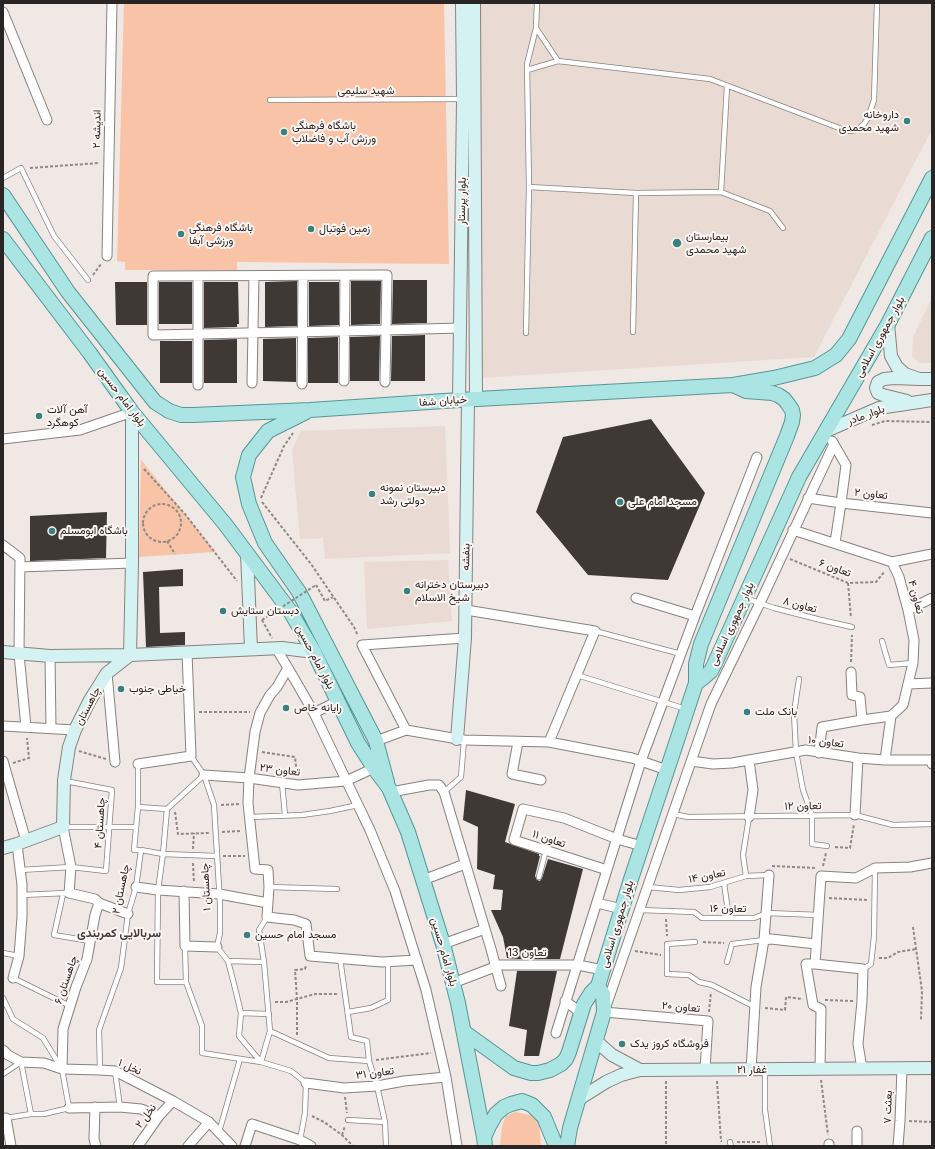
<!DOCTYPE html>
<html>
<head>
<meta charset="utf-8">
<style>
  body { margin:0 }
  #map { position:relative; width:935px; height:1149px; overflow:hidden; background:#efe8e4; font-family:Inter,sans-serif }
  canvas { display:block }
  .frame { position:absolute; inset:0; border:4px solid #282524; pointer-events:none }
</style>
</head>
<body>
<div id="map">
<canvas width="935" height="1149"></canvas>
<div class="frame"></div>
</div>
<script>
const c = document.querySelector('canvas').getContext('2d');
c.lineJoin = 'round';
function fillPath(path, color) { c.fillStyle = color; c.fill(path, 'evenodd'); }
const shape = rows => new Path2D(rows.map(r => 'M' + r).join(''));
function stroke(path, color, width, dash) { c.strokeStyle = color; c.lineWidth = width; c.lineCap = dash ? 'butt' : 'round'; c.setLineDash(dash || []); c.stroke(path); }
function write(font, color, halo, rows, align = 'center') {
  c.font = font + ' Inter,Vazirmatn,sans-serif'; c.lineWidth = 4; c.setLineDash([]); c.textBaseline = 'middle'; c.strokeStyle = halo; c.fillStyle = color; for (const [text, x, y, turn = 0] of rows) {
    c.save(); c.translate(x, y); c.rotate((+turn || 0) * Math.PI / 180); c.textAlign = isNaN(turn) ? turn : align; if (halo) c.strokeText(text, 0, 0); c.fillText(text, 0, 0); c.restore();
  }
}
const built = shape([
  [481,3,932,3,932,129,814,357,480,378],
  [932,298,932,363,919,363,912,356,913,337],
  [445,426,450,553,325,559,323,538,300,539,292,450,301,431],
  [448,560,452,621,367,629,364,562]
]);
const green = shape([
  [124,3,444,3,449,264,237,262,237,270,125,270,125,262,117,261],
  [141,460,185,514,215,552,139,557],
  [515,1112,530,1115,539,1122,541,1146,500,1146,502,1126,506,1116]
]);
const building = shape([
  [393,280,427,280,427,323,392,324],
  [297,281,297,326,265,327,265,282],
  [351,281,381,281,380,324,351,325],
  [115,282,147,282,147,325,116,325],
  [159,282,192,282,192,324,159,324],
  [204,282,238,282,239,324,237,324,237,327,204,328],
  [309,282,339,282,339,325,309,326],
  [425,335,425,381,391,381,392,336],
  [380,336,379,381,350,381,350,337],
  [338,337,338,383,308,383,308,338],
  [296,338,296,382,263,381,263,339],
  [237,339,237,383,204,383,204,340],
  [160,341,192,341,192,383,160,383],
  [651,419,705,493,668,580,588,575,536,512,563,437],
  [107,512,106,558,30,561,30,516],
  [183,569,183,586,159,587,160,633,185,632,185,645,146,647,143,572],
  [466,790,515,804,505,842,539,854,539,856,540,856,535,876,537,880,540,881,542,878,548,859,583,869,560,959,519,959,507,958,503,937,491,910,501,910,503,890,493,889,495,875,477,869,478,827,463,820],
  [517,971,557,971,539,1056,524,1056,527,1030,509,1026]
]);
const path = shape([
  [30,168,99,163],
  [93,275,101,264],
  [872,425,885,421,932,422],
  [144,469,185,514,237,581],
  [261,498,284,446,293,433],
  [262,502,311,564,354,627,358,636],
  '143 523a19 19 0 1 1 38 0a19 19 0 1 1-38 0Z',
  [167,541,175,554],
  [790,559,848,583,876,582,885,571],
  [848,583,851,618],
  [316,585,325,601,333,597],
  [262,620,272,638],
  [851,662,852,635],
  [199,712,250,712],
  [79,751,106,759],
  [262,752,295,757,297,775],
  [13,763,29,758,27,738],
  [221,805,239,804],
  [175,812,178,834,209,833],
  [222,832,241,831],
  [835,847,850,848,854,824],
  [193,849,194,833],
  [223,856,245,856],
  [193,863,194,883],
  [772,866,816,868],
  [823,866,826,853],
  [829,898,867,900],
  [666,919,667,936],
  [913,927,922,991,921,1020],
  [703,942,724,943],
  [635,951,661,955],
  [879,958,888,958,898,952,916,949],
  [825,1000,853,1001],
  [275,1002,286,1002,315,994,337,994],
  [765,1008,785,1010,786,997,803,999],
  [709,1012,711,992],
  [297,1035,297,999,295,970,305,969,306,965],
  [376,1060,431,1053],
  [821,1080,828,1135],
  [666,1081,666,1146],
  [717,1081,721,1141,722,1141],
  [345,1097,347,1113],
  [312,1116,324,1122,342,1135,353,1146],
  [909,1121,932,1122],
  [342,1135,345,1126],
  [737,1142,762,1142]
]);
const lane = shape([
  [537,3,536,28,558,61,710,79,847,131,857,130,864,124,868,118,874,100,877,3],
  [527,70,558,61],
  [727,86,721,192,770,211,783,228],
  [270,100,463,99],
  [3,178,21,168,54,236,88,280],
  [529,187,636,193,721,192],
  [633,332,636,193],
  [526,333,529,187,527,64,536,28],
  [745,598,774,608,821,620,852,627],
  [595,631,681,654],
  [882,641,889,665,913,663],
  [577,675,686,709],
  [799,679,794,713,796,752,803,790,812,815,812,844,827,846],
  [191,756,204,775,214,805,220,903,220,933,217,947,228,961,235,988,241,1013,239,1036,261,1062,291,1071,306,1083,305,1113,300,1140],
  [282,783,285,815],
  [444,792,461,777,464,740],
  [138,807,167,809,204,775],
  [167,809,163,854,158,890,157,982,186,982],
  [673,814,688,817,855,815,893,825,932,824],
  [250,817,302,815,330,811,358,805],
  [64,827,136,827],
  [141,850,163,854,217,856],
  [20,870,71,867,106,871,112,790,65,781],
  [746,876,743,855,749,817],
  [539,877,546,850],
  [724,883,729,918],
  [269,887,337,889],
  [648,887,679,890,710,887,746,876,769,875],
  [63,894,54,935,90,941],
  [22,895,65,893],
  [640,910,694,912,702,918,754,918,767,913,819,915],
  [267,917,259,930,264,962,270,1031,329,1058,369,1061],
  [695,942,667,944,667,974,689,975,699,982,712,985,755,1007],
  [185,946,186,982,202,1026,202,1053,261,1062,270,1031],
  [3,953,19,956],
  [340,958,351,1037,367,1041,369,1061,377,1086,385,1122,386,1146],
  [228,961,264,962],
  [727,962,732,944,764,940],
  [863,969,871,964,874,936,875,868],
  [13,978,70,1006],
  [3,998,13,1019,43,1038,62,1069,69,1108,44,1114,31,1114,6,1118],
  [348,1012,371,1008,388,1000,388,962],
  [241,1013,269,1014],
  [100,1070,99,1030,121,968,128,914,136,887,141,850,134,850,138,807,138,764],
  [765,1070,765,1110,770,1146],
  [115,1071,120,1107],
  [3,1074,21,1062,31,1114],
  [348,1120,385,1122],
  [219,1132,240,1059],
  [730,1142,731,1146]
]);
const street = shape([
  [3,12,47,120],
  [107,256,112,3],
  [198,276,198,385],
  [344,381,345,276],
  [385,382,386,330,387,275,153,276,153,335,386,330,460,328],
  [252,383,254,276],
  [302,384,303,276],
  [3,439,80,430,132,412],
  [832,441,846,465,841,503,835,543],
  [808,498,841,503,932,513],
  [793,530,892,562,932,554],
  [3,545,20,558,19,654,26,727],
  [20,567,132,563],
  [636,598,695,616],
  [466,610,595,631,549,742],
  [908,610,932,598],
  [276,648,288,668,277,687,270,695,260,713,255,732,249,778,248,803,255,869,268,870,269,887,267,917,294,920,306,924,310,956,382,962,417,960],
  [50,656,51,728],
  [288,668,314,713,358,805,370,830,395,891,426,990,446,1077,457,1146],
  [851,672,852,695,860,697,862,720,891,716],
  [107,673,115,762],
  [908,684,932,683],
  [314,713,338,701],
  [3,726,75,730],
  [406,730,362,645,465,638],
  [376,741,406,730,464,740,549,742,632,758,667,770],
  [518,742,512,774,541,780],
  [819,753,822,727,862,720],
  [749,760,753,790,749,817],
  [885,760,891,716,903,705,913,663,914,640,908,610,899,577,892,562],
  [3,761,26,841],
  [691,761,713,764,732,763,806,750,858,758,885,760,931,760,932,764],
  [138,764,191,756,187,652],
  [204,775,249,778,298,785,346,781,374,768],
  [391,792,429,785,439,785,444,792,491,949,501,986],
  [855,815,858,758],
  [607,870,514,840,523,809,564,818,617,839,642,846],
  [423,880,465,864],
  [136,887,158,890,219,894,268,903],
  [184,891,185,946,217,947],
  [99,903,128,914],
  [597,903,622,909],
  [764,940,771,939,816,944],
  [443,944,485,929],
  [815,964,863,969,862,1001,858,1044,862,1069],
  [13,978,19,956,22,917,22,885,17,844],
  [453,983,500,965,578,965,603,970],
  [565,1001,580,1012],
  [556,1033,641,761,695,616,757,457],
  [3,1050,8,1055,21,1062,44,1063,62,1069,100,1070,115,1071,173,1101,209,1122,232,1146],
  [62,1069,63,1029,76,987,87,959,95,915,99,903,95,899,69,893,71,867,63,827],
  [820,1069,821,1009,813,1005,806,964,815,964,821,876,856,878,875,868,910,867,932,863],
  [705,1070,708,1021,604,1012,711,704,760,603,834,444],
  [751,1070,756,987,764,940,769,875],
  [306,1083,344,1088,377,1086,404,1081,446,1077],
  [95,1107,94,1139,96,1146],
  [69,1108,120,1107,141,1109,159,1116],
  [6,1118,11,1146],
  [138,1146,159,1116,173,1101],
  [188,1146,209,1122],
  [245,1146,252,1124,300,1140,311,1146],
  [829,1146,829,1144],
  [857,1146,857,1131],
  [898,1146,900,1121,902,1069]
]);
const secondary = shape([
  [474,3,476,399],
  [888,324,891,356,897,367,905,374,919,379,932,379],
  [459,400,463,99,462,3],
  [907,401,883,395,878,393,876,388,878,382,884,379,894,378,919,379],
  [826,431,879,408,932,400],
  [247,553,251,649],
  [3,652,50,656,130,655,132,563,132,412],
  [457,739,465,638,468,399],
  [3,848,17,844,63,827,64,780,69,747,75,730,90,700,107,673,130,655,282,648,314,652],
  [596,1041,612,1055,640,1070],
  [579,1099,606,1082,621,1075,640,1070,932,1068]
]);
const primary = shape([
  [3,195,68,292,155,402,169,411,181,415,192,415,310,410,459,400,733,385,774,378,815,368,836,355,849,339,932,178],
  [3,239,89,352,132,412,225,524,290,611,314,652,358,743,374,768,389,788,408,832,443,944,458,1003,484,1137,485,1146],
  [306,412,268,431,249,455,243,477,249,504,265,543,299,592,376,741,387,782],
  [696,683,696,664,701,644,787,436,792,422,793,415,792,410,788,404,784,399,778,395,772,393,746,391,735,386],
  [464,1032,514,1068,531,1073,538,1073,550,1070,561,1064,566,1059,569,1052,584,1004,591,993,598,986],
  [484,1137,489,1126,496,1114,504,1107,511,1104,522,1101,532,1105,544,1117,556,1146],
  [567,1146,570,1128,604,1012,603,994,598,986,631,879,696,683,703,678,711,671,714,665,799,477,888,324,932,238]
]);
const pathBridge = shape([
  [262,620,316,585]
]);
const markers = [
  [907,121,4,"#388180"],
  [284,132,4,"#388180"],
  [311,229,4,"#388180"],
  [181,234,4,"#388180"],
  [677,243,5,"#388180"],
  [39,416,4,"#388180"],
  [372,494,4,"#388180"],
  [620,502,4,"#388180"],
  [52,531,4,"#388180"],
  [407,591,4,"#388180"],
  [223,611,4,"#388180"],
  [121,689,4,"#388180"],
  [286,708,4,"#388180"],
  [747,712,4,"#388180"],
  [247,935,4,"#388180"],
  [622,1044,4,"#388180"]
];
const streetNames = [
  ["شهید سلیمی",366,91],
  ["اندیشه ۲",97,129,-89],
  ["بلوار پرستار",462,201,-89],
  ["بلوار جمهوری اسلامی",880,337,-61],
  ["بلوار امام حسین",122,397,53],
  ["خیابان شفا",443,401,-4],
  ["بلوار مادر",866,415,-20],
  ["تعاون ۲",871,494,6],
  ["بنفشه",466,557,-89],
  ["تعاون ۶",835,568,20],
  ["تعاون ۴",916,597,75],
  ["تعاون ۸",800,605,15],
  ["بلوار جمهوری اسلامی",732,624,-65],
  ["بلوار امام حسین",315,657,62],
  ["چاهستان",88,706,-62],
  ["تعاون ۱۰",826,742,7],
  ["تعاون ۲۳",280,770,7],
  ["تعاون ۱۲",803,806,-1],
  ["چاهستان ۴",100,823,-86],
  ["تعاون ۱۱",549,839,18],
  ["تعاون ۱۴",707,876,-11],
  ["چاهستان ۱",206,887,-93],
  ["چاهستان ۲",121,889,-78],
  ["تعاون ۱۶",728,909],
  ["بلوار جمهوری اسلامی",617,924,-73],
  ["بلوار امام حسین",444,952,74],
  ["تعاون 13",527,953],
  ["چاهستان ۶",66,980,-71],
  ["تعاون ۲۰",681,1007,5],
  ["نخل ۱",130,1067,24],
  ["غفار ۲۱",752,1070],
  ["تعاون ۳۱",375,1073,-7],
  ["بعثت ۷",888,1107,-88],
  ["نخل ۲",146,1116,-53]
];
const poiNames = [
  ["داروخانه",899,115,"right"],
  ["شهید محمدی",899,128,"right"],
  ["باشگاه فرهنگی",292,126],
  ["ورزش آب و فاضلاب",292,139],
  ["باشگاه فرهنگی",189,228],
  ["ورزشی آبفا",189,241],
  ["زمین فوتبال",319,229],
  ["بیمارستان",686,237],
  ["شهید محمدی",686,250],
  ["آهن آلات",47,410],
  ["کوهگرد",47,423],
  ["دبیرستان نمونه",380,488],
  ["دولتی رشد",380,501],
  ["مسجد امام علی",628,502],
  ["باشگاه ابومسلم",60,531],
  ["دبیرستان دخترانه",415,585],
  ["شیخ الاسلام",415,598],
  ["دبستان ستایش",231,611],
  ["خیاطی جنوب",129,689],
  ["رایانه خاص",294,708],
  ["بانک ملت",755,712],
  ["مسجد امام حسین",255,935],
  ["فروشگاه کروز یدک",630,1044]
];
const neighbourhoodNames = [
  ["سربالایی کمربندی",119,933]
];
fillPath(built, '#e9dbd3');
fillPath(green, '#f8c3a7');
fillPath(building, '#3f3936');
stroke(lane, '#88827e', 6);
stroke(street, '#88827e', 11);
stroke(secondary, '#88827e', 14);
stroke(primary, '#579695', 16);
stroke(path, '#8e8986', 2, [3, 2]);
stroke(lane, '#fff', 4.5);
stroke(street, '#fff', 9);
stroke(secondary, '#d4f2f2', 12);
stroke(primary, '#aae5e4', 14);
stroke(pathBridge, '#8e8986', 2, [3, 2]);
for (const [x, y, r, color] of markers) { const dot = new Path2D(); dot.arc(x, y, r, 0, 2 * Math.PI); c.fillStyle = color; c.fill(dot); stroke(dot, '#fcf5f2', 1.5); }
write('11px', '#282524', '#fcf5f2', streetNames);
write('11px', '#282524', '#fcf5f2', poiNames, 'left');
write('bold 12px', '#403a38', '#fcf5f2', neighbourhoodNames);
</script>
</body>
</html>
